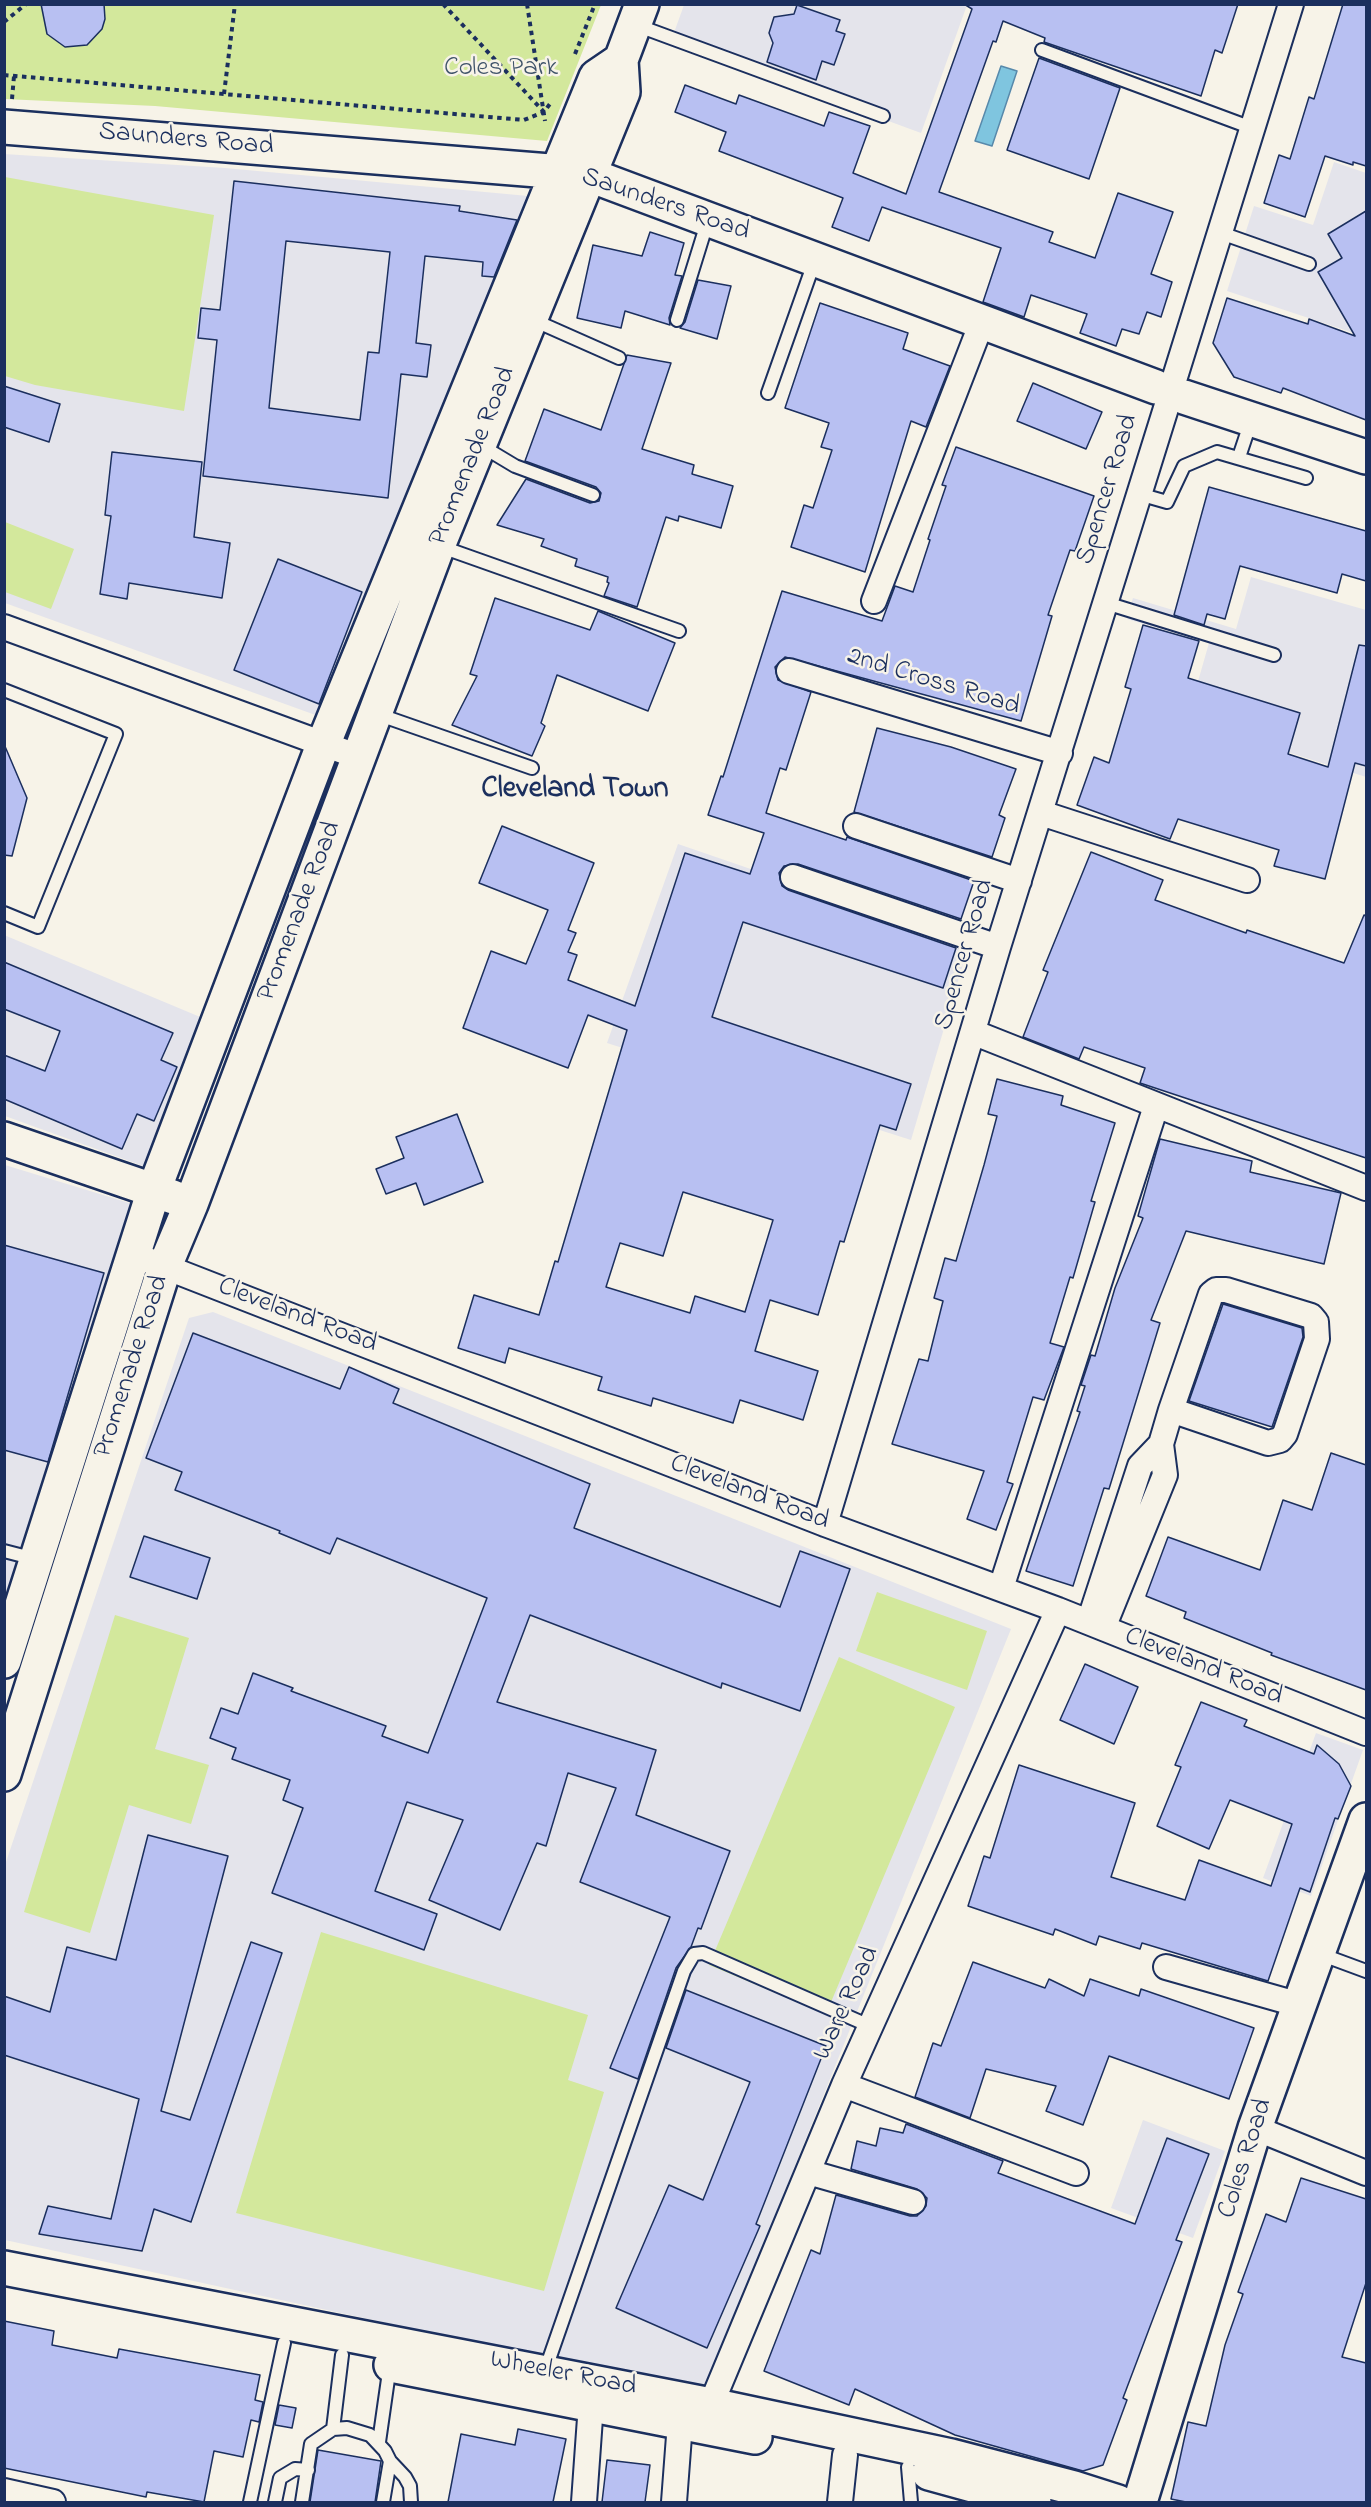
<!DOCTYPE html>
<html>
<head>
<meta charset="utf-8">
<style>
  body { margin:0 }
  #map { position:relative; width:1371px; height:2507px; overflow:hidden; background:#f7f3e8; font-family:"Indie Flower",sans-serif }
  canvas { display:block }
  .frame { position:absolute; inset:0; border:6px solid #1b2f5e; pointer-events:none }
</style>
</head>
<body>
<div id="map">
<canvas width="1371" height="2507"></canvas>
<div class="frame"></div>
</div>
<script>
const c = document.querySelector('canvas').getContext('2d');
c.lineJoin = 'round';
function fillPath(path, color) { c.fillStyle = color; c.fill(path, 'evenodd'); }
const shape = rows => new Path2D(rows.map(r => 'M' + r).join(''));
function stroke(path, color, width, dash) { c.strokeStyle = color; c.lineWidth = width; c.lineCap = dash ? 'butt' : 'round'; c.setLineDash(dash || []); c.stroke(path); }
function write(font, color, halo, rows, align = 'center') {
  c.font = font + ' "Indie Flower",sans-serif'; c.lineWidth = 5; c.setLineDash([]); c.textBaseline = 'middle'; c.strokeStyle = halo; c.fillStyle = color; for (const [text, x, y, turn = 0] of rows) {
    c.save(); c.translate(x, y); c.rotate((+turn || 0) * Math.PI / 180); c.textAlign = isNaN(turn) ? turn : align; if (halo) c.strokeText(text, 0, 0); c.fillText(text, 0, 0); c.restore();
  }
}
const built = shape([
  [684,5,967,5,921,133,671,41],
  [4,154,225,168,539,197,321,717,5,603],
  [1334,162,1366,173,1366,337,1227,291,1254,206,1313,225],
  [1251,577,1366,610,1366,777,1187,720,1209,643,1127,619,1133,598,1236,629],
  [678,844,969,944,911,1140,607,1043],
  [4,935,205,1019,146,1167,5,1116],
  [5,1165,139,1206,5,1625],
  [213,1312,1011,1629,704,2392,5,2240,5,1865,189,1318],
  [1316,1733,1363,1750,1311,1896,1263,1878],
  [1143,2120,1225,2151,1193,2238,1111,2208]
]);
const green = shape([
  [4,5,601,5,547,141,155,106,5,99],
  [5,177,214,215,184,411,35,385,5,376],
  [5,522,74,549,51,609,5,592],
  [877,1592,987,1631,967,1690,856,1651],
  [115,1615,189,1638,155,1749,209,1765,191,1824,129,1805,90,1933,24,1912],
  [839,1657,955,1707,826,2014,709,1965],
  [321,1932,588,2015,568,2080,604,2092,544,2291,236,2213]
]);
const water = shape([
  [1001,66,1017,71,992,146,975,141,1001,66]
]);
const building = shape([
  [41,4,104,4,105,19,102,29,87,45,65,47,47,34,41,4],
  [964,4,1238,4,1222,53,1215,50,1201,96,1044,42,1045,38,1003,21,996,42,993,41,939,192,1053,232,1049,242,1095,258,1118,193,1173,212,1151,274,1172,282,1161,317,1147,312,1139,334,1122,329,1116,346,1080,333,1087,314,1031,295,1024,317,983,302,1001,248,882,207,869,241,832,227,843,198,719,151,726,132,675,112,685,85,736,104,739,95,824,126,829,112,870,126,853,173,906,194,972,9,964,4],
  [1343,4,1366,4,1366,166,1353,162,1353,165,1325,156,1305,217,1264,203,1279,155,1290,159,1309,97,1314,99,1343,4],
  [797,5,840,20,836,31,845,34,834,65,822,61,816,80,767,62,773,43,769,33,774,17,794,14,797,5],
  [1039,58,1120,88,1089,179,1007,150,1039,58],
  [234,181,460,206,459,211,517,220,494,277,482,276,483,262,425,256,416,343,431,345,427,377,401,374,388,498,203,476,217,340,198,338,201,308,220,310,234,181],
  [286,241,390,252,379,353,368,352,360,420,269,408,286,241],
  [1366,211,1366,420,1283,388,1281,393,1234,377,1213,343,1227,298,1308,324,1309,319,1355,336,1318,272,1342,258,1328,234,1366,211],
  [650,232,684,243,675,275,682,276,669,318,670,325,625,311,621,328,577,318,593,245,642,256,650,232],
  [698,280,731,286,717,339,680,328,685,322,698,280],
  [820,303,908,333,903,349,950,366,926,427,911,421,865,572,791,547,804,505,813,508,832,450,821,447,829,423,785,408,820,303],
  [627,355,671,363,642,449,694,465,692,474,733,486,721,528,679,516,678,521,666,517,637,607,604,596,609,583,607,582,608,577,575,566,577,559,541,546,544,539,497,525,526,479,590,503,599,501,601,493,596,487,525,461,544,409,601,430,627,355],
  [1033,383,1102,412,1086,449,1017,421,1033,383],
  [4,386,60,404,49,442,4,427,4,386],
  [956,447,1094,496,1075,551,1070,550,1048,615,1052,616,1021,721,785,657,775,667,778,680,811,692,786,770,780,768,766,813,846,840,847,837,974,881,961,919,798,864,784,866,779,873,782,886,788,890,956,948,943,988,743,922,712,1017,911,1084,896,1130,880,1125,844,1242,840,1241,818,1315,770,1300,755,1351,818,1371,803,1420,740,1400,733,1423,653,1398,651,1406,598,1390,602,1377,509,1348,505,1363,458,1348,474,1295,539,1315,555,1261,558,1262,627,1030,588,1015,568,1068,463,1028,491,951,526,964,548,910,479,883,502,826,594,863,568,930,576,933,568,952,577,955,568,980,635,1006,685,853,750,874,764,833,708,815,721,776,723,777,782,591,882,621,895,586,913,592,930,540,928,539,946,486,942,485,956,447],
  [683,1192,773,1220,745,1312,695,1296,690,1313,606,1287,620,1243,663,1256,683,1192],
  [112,452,202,462,194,537,230,543,222,598,129,583,127,599,100,594,111,516,105,515,112,452],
  [1209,487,1366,531,1366,581,1342,574,1337,593,1240,566,1225,619,1207,614,1204,625,1174,615,1209,487],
  [278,559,362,592,319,704,234,670,278,559],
  [495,598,590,630,598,611,675,643,648,711,557,675,541,723,545,726,532,756,452,725,477,676,470,674,495,598],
  [1143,625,1199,641,1188,678,1300,713,1288,754,1328,767,1359,645,1366,646,1366,766,1355,763,1325,879,1274,866,1279,850,1178,819,1170,839,1077,805,1094,757,1109,763,1131,689,1125,687,1143,625],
  [877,728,951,747,1016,769,999,815,1005,818,992,857,854,812,877,728],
  [4,744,27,798,12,856,4,855,4,744],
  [1091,852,1163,880,1155,900,1246,933,1247,930,1344,963,1364,915,1366,916,1366,1158,1140,1083,1145,1068,1084,1047,1079,1059,1023,1037,1048,972,1043,970,1091,852],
  [4,962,173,1033,161,1060,177,1067,154,1121,137,1114,122,1149,4,1099,4,1055,45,1071,60,1031,4,1009,4,962],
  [997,1079,1063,1096,1061,1105,1115,1123,1091,1201,1095,1202,1073,1278,1070,1277,1050,1343,1064,1347,1044,1400,1033,1397,1007,1482,1013,1484,996,1530,967,1519,984,1471,892,1444,919,1359,928,1361,943,1301,934,1298,945,1258,956,1261,984,1165,997,1116,988,1114,997,1079],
  [457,1114,483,1182,424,1205,416,1183,386,1194,376,1169,404,1158,396,1137,457,1114],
  [1160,1139,1252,1161,1250,1172,1341,1193,1324,1264,1186,1231,1151,1320,1160,1323,1109,1489,1104,1488,1073,1586,1026,1571,1080,1412,1077,1411,1085,1386,1081,1385,1091,1355,1095,1356,1115,1288,1143,1218,1138,1216,1160,1139],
  [4,1245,104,1273,48,1462,4,1450,4,1245],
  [1223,1304,1302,1328,1303,1337,1272,1427,1189,1401,1223,1304],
  [193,1333,340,1389,349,1367,399,1389,393,1403,590,1484,574,1528,780,1607,800,1551,850,1569,800,1711,722,1683,721,1688,530,1615,497,1702,656,1750,636,1815,730,1851,701,1929,698,1928,691,1947,676,1968,638,2079,610,2068,670,1917,580,1882,616,1788,568,1773,546,1846,537,1843,500,1930,429,1900,463,1820,407,1802,375,1891,437,1914,424,1950,272,1893,303,1808,283,1800,290,1780,232,1759,236,1748,210,1738,221,1708,238,1714,253,1673,293,1688,291,1691,386,1726,382,1736,428,1753,487,1598,337,1538,330,1554,279,1533,280,1531,175,1490,182,1472,146,1458,193,1333],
  [1331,1453,1366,1465,1366,1690,1271,1655,1272,1653,1184,1618,1186,1612,1146,1596,1168,1537,1260,1570,1283,1500,1312,1510,1331,1453],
  [144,1536,210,1558,197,1599,130,1577,144,1536],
  [1085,1664,1138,1687,1114,1744,1060,1720,1085,1664],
  [1201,1702,1247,1720,1244,1726,1314,1754,1317,1745,1339,1764,1351,1786,1338,1819,1335,1818,1310,1892,1300,1888,1268,1981,1142,1943,1140,1949,1099,1936,1096,1945,1055,1929,1053,1935,968,1906,984,1856,990,1858,1019,1765,1135,1803,1111,1877,1185,1900,1199,1860,1271,1886,1292,1824,1230,1800,1209,1849,1157,1826,1181,1767,1175,1765,1201,1702],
  [148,1835,228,1856,161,2111,190,2120,251,1942,282,1953,191,2222,154,2209,142,2251,39,2234,48,2206,111,2219,139,2099,4,2055,4,1996,50,2012,67,1947,116,1960,148,1835],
  [973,1962,1045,1988,1049,1979,1084,1996,1090,1979,1139,1996,1141,1989,1254,2028,1229,2099,1109,2056,1083,2125,1046,2111,1056,2086,986,2069,970,2118,915,2097,933,2043,941,2046,973,1962],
  [686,1990,826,2046,756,2224,760,2226,707,2348,616,2308,669,2185,703,2200,750,2082,666,2048,686,1990],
  [906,2124,1003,2161,998,2173,1135,2224,1167,2138,1209,2154,1176,2240,1182,2242,1123,2398,1127,2400,1103,2465,1083,2471,955,2435,855,2389,849,2405,764,2371,811,2250,820,2254,836,2195,910,2216,917,2216,926,2206,927,2198,917,2189,851,2169,857,2141,876,2146,880,2128,903,2133,906,2124],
  [1301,2178,1366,2199,1366,2283,1342,2357,1366,2363,1366,2502,1186,2502,1171,2499,1188,2422,1206,2426,1225,2345,1243,2294,1238,2292,1266,2214,1286,2222,1301,2178],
  [4,2321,54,2331,52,2345,117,2358,119,2349,260,2375,255,2400,263,2402,259,2422,251,2420,243,2457,214,2451,204,2502,147,2492,146,2497,4,2468,4,2321],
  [279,2405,296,2408,292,2428,275,2425,279,2405],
  [518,2429,566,2439,553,2502,448,2502,461,2434,515,2445,518,2429],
  [318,2450,381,2461,375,2502,310,2502,318,2450],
  [607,2460,650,2465,645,2502,602,2502,607,2460]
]);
const path = shape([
  [443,4,544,112,552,101],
  [527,4,545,121],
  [4,22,26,4],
  [575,54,595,4],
  [4,75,524,120,544,112],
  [224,94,235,4],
  [12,99,14,76]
]);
const lane = shape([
  [636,25,883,116],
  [1042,50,1252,128],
  [1221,233,1309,264],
  [531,319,619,358],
  [677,320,708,220],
  [768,393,815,260],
  [480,445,515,466,593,495],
  [1239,457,1251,421],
  [1139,494,1167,502,1184,466,1217,452,1306,478],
  [439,546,679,631],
  [1106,603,1274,655],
  [4,690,116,734,38,927,4,913],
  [377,714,532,768],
  [4,1551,35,1559],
  [1320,1954,1366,1971],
  [545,2371,684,1971,694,1954,703,1953,872,2027],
  [333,2429,342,2355],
  [379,2442,390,2365],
  [390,2461,405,2477,410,2486,411,2502],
  [908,2467,911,2502],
  [250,2502,284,2343],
  [275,2502,280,2478,295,2469,308,2470],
  [302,2502,311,2444,333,2429,347,2428,370,2435,385,2451,390,2461,383,2502]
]);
const street = shape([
  [1175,377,1291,4],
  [874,601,982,322],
  [4,627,359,757],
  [789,671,1060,753],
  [1041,813,1247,880],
  [856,826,1019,881],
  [793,877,998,947],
  [975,1033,1366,1188],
  [132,1254,825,1524,1058,1610,1366,1733],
  [825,1524,998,947,1167,405],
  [1001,1588,1156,1106],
  [1089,1622,1140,1466,1161,1444],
  [1103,1628,1165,1475,1161,1444,1171,1410,1268,1443,1280,1440,1285,1434,1317,1339,1316,1322,1311,1316,1226,1290,1216,1290,1211,1294,1171,1410],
  [1166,1967,1300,2005],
  [844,2085,1076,2173],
  [1255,2128,1366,2173],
  [808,2172,913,2202],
  [705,2419,844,2085,1058,1610],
  [4,2491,53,2502],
  [584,2502,591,2404],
  [674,2502,680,2423],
  [840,2502,845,2455]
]);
const secondary = shape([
  [4,127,587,174,1156,387],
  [1184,397,1366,457],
  [4,1139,173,1197],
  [4,1661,154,1190,323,745,596,77,621,60],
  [4,1774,165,1266,191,1204,438,546,623,92,621,60,642,4],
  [4,2268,711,2405,951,2456,1074,2488,1118,2502],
  [391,2365,755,2437],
  [929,2473,1034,2502],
  [1140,2502,1255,2128,1366,1820]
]);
const parkNames = [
  ["Coles Park",501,70]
];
const streetNames = [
  ["Saunders Road",186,141,5],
  ["Saunders Road",665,206,19],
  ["Promenade Road",474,457,-68],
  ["Spencer Road",1109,490,-73],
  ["2nd Cross Road",933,683,17],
  ["Promenade Road",301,912,-69],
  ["Spencer Road",966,955,-74],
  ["Cleveland Road",297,1317,21],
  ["Promenade Road",133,1367,-72],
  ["Cleveland Road",749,1494,21],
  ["Cleveland Road",1203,1668,22],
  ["Ware Road",848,2004,-65],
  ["Coles Road",1247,2159,-72],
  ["Wheeler Road",563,2375,11]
];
const quarterNames = [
  ["Cleveland Town",575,791]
];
fillPath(built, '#e4e4eb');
fillPath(green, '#d3e89c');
fillPath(water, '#7fc5df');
stroke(water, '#5789ab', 1.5);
fillPath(building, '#b8c0f2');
stroke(building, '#1b2f5e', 1.5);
stroke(lane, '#1b2f5e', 16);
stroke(street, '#1b2f5e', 28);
stroke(secondary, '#1b2f5e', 38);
stroke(path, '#1b2f5e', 4, [4.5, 4.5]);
stroke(lane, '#f7f3e8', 12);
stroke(street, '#f7f3e8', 24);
stroke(secondary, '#f7f3e8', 33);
write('27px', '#40546a', '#f7f3e8', parkNames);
write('27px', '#1b2f5e', '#f7f3e8', streetNames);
write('bold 30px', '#1b2f5e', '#f7f3e8', quarterNames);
</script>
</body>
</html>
